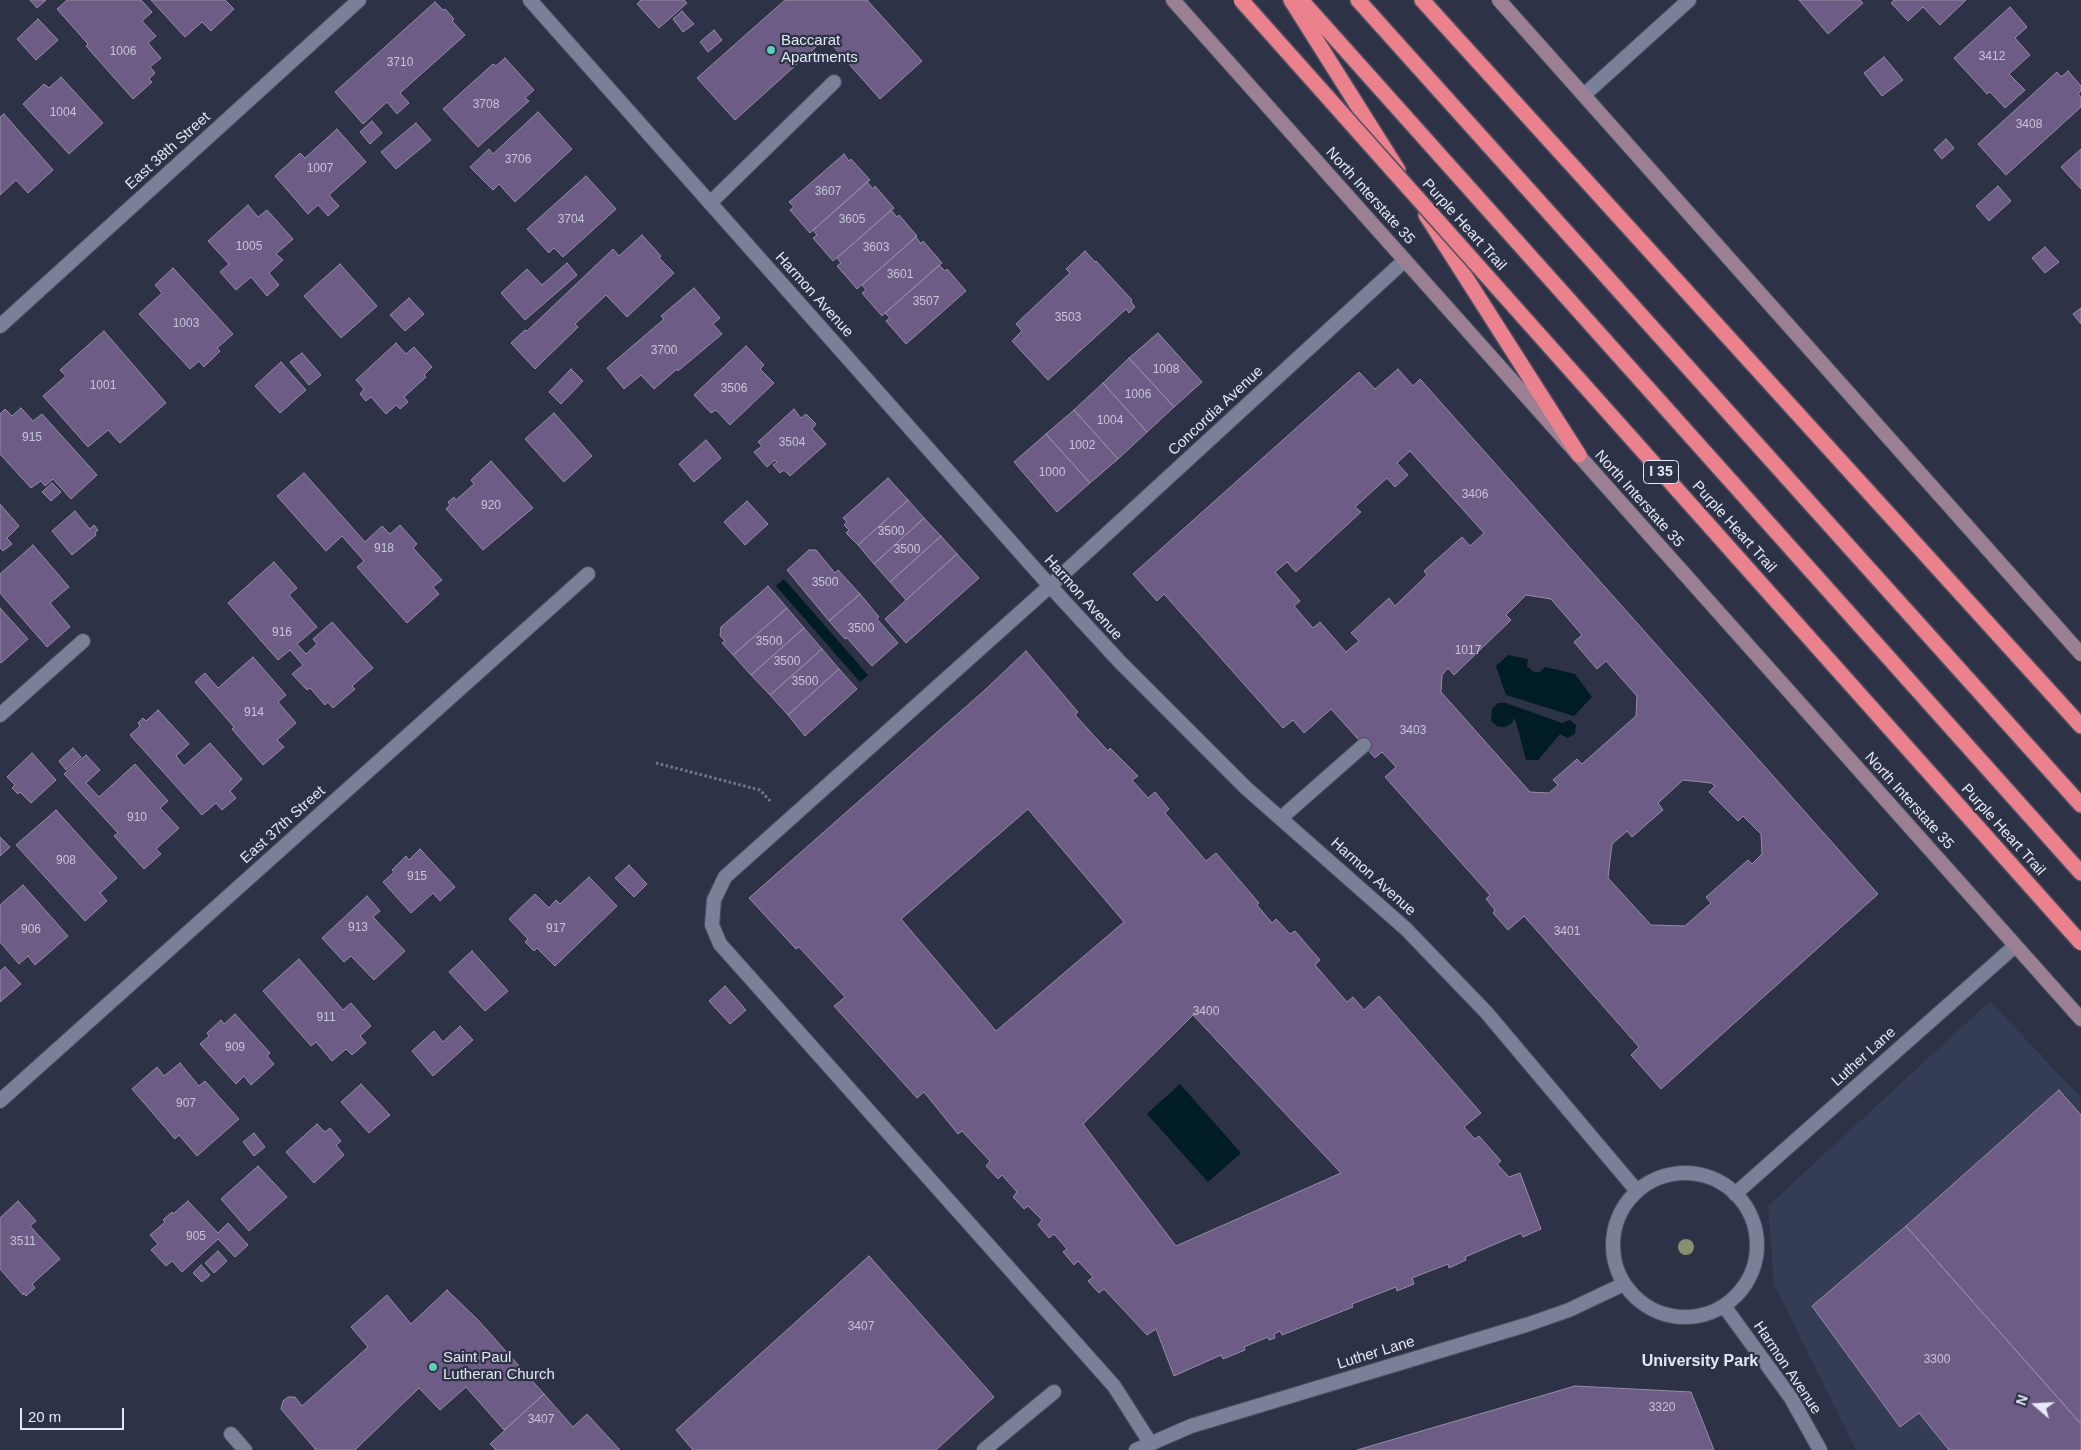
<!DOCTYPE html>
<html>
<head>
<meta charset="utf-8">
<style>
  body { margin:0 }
  #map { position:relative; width:2081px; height:1450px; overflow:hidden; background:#2d3246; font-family:Helvetica,sans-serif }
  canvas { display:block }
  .north { position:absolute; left:2011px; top:1380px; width:50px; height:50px; -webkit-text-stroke:4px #2d3246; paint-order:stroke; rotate:289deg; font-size:14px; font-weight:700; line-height:20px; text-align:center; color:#e5e8f6 }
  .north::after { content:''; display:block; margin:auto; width:18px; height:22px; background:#e5e8f6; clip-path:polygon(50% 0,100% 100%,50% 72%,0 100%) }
  .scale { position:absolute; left:20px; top:1408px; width:104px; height:22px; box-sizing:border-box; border:2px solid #e5e8f6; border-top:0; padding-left:6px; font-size:15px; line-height:18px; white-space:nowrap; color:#e5e8f6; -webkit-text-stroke:4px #2d3246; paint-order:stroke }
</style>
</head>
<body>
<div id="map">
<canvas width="2081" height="1450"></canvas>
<div class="north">N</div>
<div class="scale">20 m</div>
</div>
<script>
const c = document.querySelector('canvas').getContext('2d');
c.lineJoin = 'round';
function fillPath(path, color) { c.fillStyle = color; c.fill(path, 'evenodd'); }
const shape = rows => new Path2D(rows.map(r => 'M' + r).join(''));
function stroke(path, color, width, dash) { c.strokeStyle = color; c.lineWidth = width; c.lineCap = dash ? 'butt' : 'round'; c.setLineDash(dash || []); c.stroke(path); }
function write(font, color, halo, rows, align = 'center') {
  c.font = font + ' Helvetica,sans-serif'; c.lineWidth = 4.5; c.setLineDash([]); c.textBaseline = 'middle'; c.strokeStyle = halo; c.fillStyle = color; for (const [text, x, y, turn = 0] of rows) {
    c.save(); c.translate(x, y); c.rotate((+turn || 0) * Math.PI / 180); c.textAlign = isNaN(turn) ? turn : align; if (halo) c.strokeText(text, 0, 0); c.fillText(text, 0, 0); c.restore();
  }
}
const built = shape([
  [1990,1001,2081,1098,2081,1450,1856,1450,1774,1285,1768,1206]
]);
const water = shape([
  [784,579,868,675,860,682,776,586],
  [1508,655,1528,659,1527,666,1534,672,1540,672,1545,667,1575,674,1592,697,1574,716,1506,695,1496,666],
  [1498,703,1506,703,1562,723,1570,720,1576,725,1575,734,1567,738,1560,734,1538,760,1526,760,1515,718,1511,724,1504,727,1497,726,1491,721,1492,709],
  [1180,1084,1241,1153,1208,1182,1147,1114]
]);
const building = shape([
  [30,0,46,0,37,8,30,0],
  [67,0,141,0,152,12,142,21,156,36,148,43,161,58,150,67,155,73,149,79,152,82,133,99,86,46,88,44,57,9,67,0],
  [151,0,225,0,234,9,211,31,202,22,185,37,151,0],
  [641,0,684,0,687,3,659,28,637,4,641,0],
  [785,0,867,0,922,61,880,99,826,38,735,120,697,78,785,0],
  [1799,0,1860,0,1863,3,1828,34,1799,0],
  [1894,0,1966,0,1940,25,1923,7,1908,21,1891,3,1894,0],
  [435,2,443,10,445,9,454,19,452,21,465,35,400,93,409,103,397,114,387,102,363,124,335,92,435,2],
  [2010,7,2027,27,2015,38,2030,55,2009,74,2025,90,2005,108,1990,92,1987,94,1954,58,2010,7],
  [682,11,694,24,683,32,673,19,682,11],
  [38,19,58,40,36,60,17,39,38,19],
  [714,30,722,40,708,52,700,42,714,30],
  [1884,57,1903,80,1882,96,1864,73,1884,57],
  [505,58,534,90,525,98,529,101,478,147,443,109,493,64,496,66,505,58],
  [2068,71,2081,86,2081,91,2078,94,2081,97,2081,107,2006,175,1978,144,2057,72,2061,77,2068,71],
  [61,77,103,123,69,154,23,104,44,84,49,88,61,77],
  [538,112,572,149,515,202,499,184,493,190,470,167,489,149,493,154,538,112],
  [4,114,53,170,28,193,16,180,0,195,0,117,4,114],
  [372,121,382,133,370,144,360,132,372,121],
  [416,123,431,140,396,169,381,152,416,123],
  [337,129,366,162,329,195,339,206,328,216,318,205,308,214,275,176,300,153,305,158,337,129],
  [1946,139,1954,148,1942,159,1934,150,1946,139],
  [2081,149,2081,189,2061,167,2081,149],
  [844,154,849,161,851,159,870,180,810,233,790,210,794,207,789,202,844,154],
  [586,176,616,209,563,257,554,248,549,253,527,229,586,176],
  [867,182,873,189,875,186,894,208,833,261,813,238,817,235,813,230,867,182],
  [1998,186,2011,201,1989,221,1976,206,1998,186],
  [248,205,258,217,267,210,293,239,276,254,283,260,269,273,279,285,267,296,251,277,236,290,220,272,229,264,208,241,248,205],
  [891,210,897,217,899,215,917,236,857,289,837,266,841,263,837,258,891,210],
  [642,235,661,256,659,258,674,273,627,317,606,295,575,324,578,327,535,369,511,343,525,330,527,331,613,249,619,256,642,235],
  [916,237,921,244,923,241,942,263,882,316,862,293,866,290,862,285,916,237],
  [2045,247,2059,262,2045,273,2032,258,2045,247],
  [1085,251,1095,262,1096,261,1132,300,1131,302,1135,307,1129,313,1126,309,1048,380,1012,341,1022,331,1016,324,1070,273,1066,269,1085,251],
  [567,263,577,275,525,320,501,293,527,269,542,285,567,263],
  [340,264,377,306,341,338,304,296,340,264],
  [939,265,945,271,947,269,966,291,906,344,886,321,890,318,885,313,939,265],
  [173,268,233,334,217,348,220,351,204,367,199,361,190,369,139,314,162,293,155,285,173,268],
  [694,288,720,318,713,324,722,334,678,371,677,369,654,389,641,375,624,389,607,368,664,319,661,316,694,288],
  [409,298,424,314,405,331,390,315,409,298],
  [2081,308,2081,324,2073,314,2081,308],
  [104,331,166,403,120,443,108,430,88,447,43,396,66,376,60,370,104,331],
  [1158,333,1202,382,1174,407,1129,358,1158,333],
  [396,343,406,354,414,347,432,367,424,375,426,377,404,397,408,402,400,409,396,405,386,414,371,397,366,401,360,394,364,389,356,380,396,343],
  [746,346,764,365,760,369,774,383,730,425,716,410,711,413,694,395,746,346],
  [302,353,321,375,309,385,290,362,302,353],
  [1129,358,1174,407,1147,432,1103,383,1129,358],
  [281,362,306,390,280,413,255,386,281,362],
  [571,369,583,381,561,404,549,392,571,369],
  [1398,369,1413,386,1420,379,1878,894,1661,1089,1631,1055,1639,1047,1524,916,1508,930,1493,913,1495,910,1486,899,1490,895,1385,777,1396,767,1382,752,1375,758,1331,709,1304,733,1293,720,1283,728,1164,594,1157,601,1133,574,1359,372,1375,389,1398,369],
  [1410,451,1484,533,1470,546,1462,537,1424,571,1427,575,1395,606,1389,598,1351,633,1359,641,1346,652,1320,622,1313,628,1294,606,1300,601,1275,572,1287,562,1296,572,1361,512,1355,507,1387,478,1395,487,1408,475,1397,463,1410,451],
  [1526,595,1551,599,1582,635,1574,642,1597,669,1606,661,1637,696,1636,716,1582,764,1577,759,1553,780,1558,785,1549,793,1530,792,1441,692,1442,675,1448,668,1454,675,1511,620,1506,615,1526,595],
  [1683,780,1711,783,1715,786,1709,792,1738,821,1743,816,1761,834,1762,854,1752,864,1748,860,1706,897,1711,903,1685,926,1651,925,1608,878,1612,844,1627,831,1632,837,1663,810,1658,803,1683,780],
  [1103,383,1147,432,1118,459,1074,410,1103,383],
  [21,408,33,421,42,414,97,475,71,499,53,479,45,486,41,481,31,488,0,454,0,414,5,409,12,416,21,408],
  [794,409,801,418,806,414,816,424,812,429,826,444,790,476,784,470,780,473,773,465,777,462,775,460,767,467,754,452,762,446,758,442,794,409],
  [1074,410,1118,459,1090,483,1046,434,1074,410],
  [554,413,592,456,564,482,525,439,554,413],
  [1046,434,1090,483,1057,512,1014,462,1046,434],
  [706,440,721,458,694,482,679,464,706,440],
  [491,461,533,508,483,550,446,509,450,505,448,502,454,497,456,500,474,484,471,480,491,461],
  [304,473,365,542,382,526,390,534,400,525,417,544,413,548,442,580,433,587,439,594,407,623,357,567,364,561,342,536,326,551,277,496,304,473],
  [888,478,908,500,858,545,846,533,849,530,844,525,847,522,843,518,888,478],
  [52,483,61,492,51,501,42,492,52,483],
  [908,500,924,518,874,564,858,545,908,500],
  [747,501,768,524,745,545,724,522,747,501],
  [0,504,19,526,7,538,12,544,3,551,0,548,0,504],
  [75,511,90,529,94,525,98,530,95,533,96,535,72,555,52,531,75,511],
  [924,518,941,536,890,582,874,564,924,518],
  [941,536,957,554,906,600,890,582,941,536],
  [33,545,69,587,50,603,70,627,47,647,0,593,0,574,33,545],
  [809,550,816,550,835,573,838,570,860,594,829,621,787,570,809,550],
  [957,554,979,578,906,643,885,619,957,554],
  [274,562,297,588,289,595,317,627,297,644,306,654,317,644,313,639,332,622,373,668,352,686,355,689,333,708,328,702,325,705,310,688,307,690,292,674,303,665,290,650,278,660,228,603,274,562],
  [768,586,787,608,733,655,722,643,725,641,720,636,721,627,768,586],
  [860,594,879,617,877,619,898,643,872,666,847,638,845,639,829,621,860,594],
  [0,608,28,639,1,663,0,662,0,608],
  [787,608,804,628,751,675,733,655,787,608],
  [804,628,822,649,770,695,751,675,804,628],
  [822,649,839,669,788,715,770,695,822,649],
  [1026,651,1078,712,1075,715,1108,751,1110,748,1138,776,1132,780,1148,798,1155,792,1169,809,1165,813,1206,861,1216,853,1259,903,1257,905,1272,923,1276,919,1290,934,1295,931,1320,960,1315,965,1347,1002,1353,997,1364,1010,1379,996,1481,1113,1464,1127,1475,1139,1479,1136,1501,1161,1497,1164,1509,1177,1520,1173,1541,1229,1523,1237,1521,1233,1465,1257,1466,1260,1449,1268,1448,1264,1412,1278,1414,1284,1397,1291,1396,1287,1352,1304,1353,1307,1282,1335,1280,1331,1274,1334,1275,1338,1269,1340,1268,1337,1244,1347,1245,1350,1223,1359,1221,1355,1174,1376,1156,1329,1147,1335,1104,1289,1099,1293,1088,1281,1093,1277,1078,1261,1074,1265,1063,1252,1067,1249,1054,1234,1049,1238,1038,1225,1042,1220,1028,1206,1024,1209,1013,1197,1017,1192,1002,1175,998,1179,986,1166,990,1161,962,1131,958,1134,924,1092,917,1098,834,1006,845,997,799,947,796,949,749,898,986,689,1026,651],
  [1028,809,1124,922,996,1031,901,919,1028,809],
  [1193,1015,1341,1173,1176,1246,1083,1124,1193,1015],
  [253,657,286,695,278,702,296,723,277,740,284,747,263,765,232,729,234,727,195,682,205,673,218,688,253,657],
  [839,669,857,689,805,736,788,715,839,669],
  [158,710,189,744,176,756,184,766,210,743,242,779,230,791,236,798,222,810,216,803,202,815,130,735,140,726,138,723,143,718,146,721,158,710],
  [73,748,81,757,66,770,59,761,73,748],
  [32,753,56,780,31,803,20,792,18,794,12,788,15,785,7,777,32,753],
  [86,755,100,770,86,783,99,797,135,764,168,801,160,808,179,828,156,849,161,854,144,869,114,836,118,833,64,774,86,755],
  [56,810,117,878,100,893,107,901,85,921,16,845,56,810],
  [0,837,10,847,0,856,0,837],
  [420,849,455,887,440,901,433,893,411,913,383,882,394,872,392,870,406,856,409,860,420,849],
  [629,865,647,884,634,897,615,878,629,865],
  [589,877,617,906,555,966,537,948,534,951,525,942,528,939,509,919,535,894,549,908,556,900,560,904,589,877],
  [23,885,68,936,35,965,28,956,19,964,0,942,0,905,23,885],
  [367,896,380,911,373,917,405,951,374,980,351,956,344,962,322,938,367,896],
  [472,951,508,991,485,1011,449,972,472,951],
  [299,959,343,1010,351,1003,371,1026,360,1036,366,1043,352,1055,346,1049,332,1061,316,1042,311,1046,263,991,299,959],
  [5,967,21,984,0,1002,0,971,5,967],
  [725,986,746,1010,730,1024,709,1001,725,986],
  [235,1014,270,1053,267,1056,274,1064,251,1085,244,1076,236,1084,200,1044,209,1036,207,1033,221,1020,224,1024,235,1014],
  [460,1026,473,1040,433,1076,412,1051,434,1031,443,1042,460,1026],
  [180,1063,199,1086,205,1081,239,1119,197,1156,179,1135,175,1139,132,1089,157,1067,164,1076,180,1063],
  [361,1084,390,1115,369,1133,341,1102,361,1084],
  [2059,1090,2081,1115,2081,1424,1906,1226,2059,1090],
  [317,1124,325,1132,330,1128,341,1141,336,1145,344,1155,314,1183,286,1152,317,1124],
  [254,1133,265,1147,254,1156,243,1142,254,1133],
  [258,1166,287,1197,249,1231,221,1199,258,1166],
  [18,1201,36,1221,30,1226,60,1259,32,1284,35,1288,26,1296,24,1293,23,1295,0,1269,0,1218,18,1201],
  [188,1201,218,1233,228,1223,248,1245,235,1257,218,1239,182,1272,172,1261,166,1266,151,1250,158,1244,150,1235,165,1222,163,1220,172,1212,173,1214,188,1201],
  [1906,1226,2081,1424,2081,1450,1949,1450,1919,1413,1900,1427,1812,1306,1906,1226],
  [218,1251,227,1261,214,1273,205,1263,218,1251],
  [869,1256,994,1397,936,1450,693,1450,676,1430,869,1256],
  [201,1265,210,1275,202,1282,193,1273,201,1265],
  [447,1290,479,1321,544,1394,504,1430,466,1387,440,1410,419,1388,355,1450,316,1450,281,1409,283,1401,288,1397,295,1397,302,1406,368,1347,351,1327,387,1295,411,1324,447,1290],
  [1575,1386,1691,1392,1714,1450,1357,1450,1575,1386],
  [544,1394,573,1427,587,1414,620,1450,496,1450,490,1444,544,1394]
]);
const path = shape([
  [656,763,760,790,771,802]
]);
const service = shape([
  [710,203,834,82],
  [1050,586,725,877,714,900,712,925,720,944,1114,1386,1151,1444],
  [0,715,83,641],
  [1281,818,1364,745],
  [231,1434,245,1450],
  [984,1450,1054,1392]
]);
const minor = shape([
  [530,0,1050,586,1120,662,1246,788,1406,929,1486,1012,1637,1191],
  [1584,95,1689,0],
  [0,326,359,0],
  [1050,586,1405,260],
  [0,1101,588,574],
  '1613 1245a72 72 0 1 1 144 0a72 72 0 1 1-144 0Z',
  [1735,1194,2015,946],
  [1724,1306,1791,1398,1820,1450],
  [1136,1450,1191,1426,1526,1325,1569,1310,1624,1284]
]);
const secondary = shape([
  [1173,0,2081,1019],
  [1499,0,2081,654]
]);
const motorway = shape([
  [1291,0,1398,170],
  [1301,0,2081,873],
  [1358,0,2081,805],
  [1422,0,2081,726],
  [1426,215,1579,455]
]);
const motorwayBridge = shape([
  [1241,0,2081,943]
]);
const trees = [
  [1686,1247]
];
const markers = [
  [771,50,5,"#5dceb8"],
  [433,1367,5,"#5dceb8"]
];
const numberNames = [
  ["1006",123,52],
  ["3412",1992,57],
  ["3710",400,63],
  ["3708",486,105],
  ["1004",63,113],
  ["3408",2029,125],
  ["3706",518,160],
  ["1007",320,169],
  ["3607",828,192],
  ["3704",571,220],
  ["3605",852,220],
  ["1005",249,247],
  ["3603",876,248],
  ["3601",900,275],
  ["3507",926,302],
  ["3503",1068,318],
  ["1003",186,324],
  ["3700",664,351],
  ["1008",1166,370],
  ["1001",103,386],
  ["3506",734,389],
  ["1006",1138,395],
  ["1004",1110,421],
  ["915",32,438],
  ["3504",792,443],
  ["1002",1082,446],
  ["1000",1052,473],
  ["3406",1475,495],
  ["920",491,506],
  ["3500",891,532],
  ["918",384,549],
  ["3500",907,550],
  ["3500",825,583],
  ["3500",861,629],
  ["916",282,633],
  ["3500",769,642],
  ["1017",1468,651],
  ["3500",787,662],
  ["3500",805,682],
  ["914",254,713],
  ["3403",1413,731],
  ["910",137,818],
  ["908",66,861],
  ["915",417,877],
  ["913",358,928],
  ["917",556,929],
  ["906",31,930],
  ["3401",1567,932],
  ["3400",1206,1012],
  ["911",326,1018],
  ["909",235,1048],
  ["907",186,1104],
  ["905",196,1237],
  ["3511",23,1242],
  ["3407",861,1327],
  ["3300",1937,1360],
  ["3320",1662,1408],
  ["3407",541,1420]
];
const shields = [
  [1661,472,35]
];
const shieldNames = [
  ["I 35",1661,472]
];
const poiNames = [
  ["Baccarat",781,41],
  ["Apartments",781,58],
  ["Saint Paul",443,1358],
  ["Lutheran Church",443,1375]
];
const streetNames = [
  ["East 38th Street",168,151,-42],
  ["North Interstate 35",1370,196,48],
  ["Purple Heart Trail",1464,225,48],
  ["Harmon Avenue",814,295,48],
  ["Concordia Avenue",1216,411,-43],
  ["North Interstate 35",1639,499,48],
  ["Purple Heart Trail",1734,527,48],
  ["Harmon Avenue",1083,598,48],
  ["North Interstate 35",1909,801,48],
  ["East 37th Street",283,825,-42],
  ["Purple Heart Trail",2003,830,48],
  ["Harmon Avenue",1373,877,42],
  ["Luther Lane",1864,1057,-42],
  ["Luther Lane",1376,1353,-17],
  ["Harmon Avenue",1787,1368,56]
];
const neighbourhoodNames = [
  ["University Park",1700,1362]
];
fillPath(built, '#353c55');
fillPath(water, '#001d25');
fillPath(building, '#6d5c85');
stroke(building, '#968da5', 1);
stroke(service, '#4b5061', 16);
stroke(minor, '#4b5061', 16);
stroke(secondary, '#4b5061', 16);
stroke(motorway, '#4b5061', 18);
stroke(path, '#737789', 3, [2.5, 2.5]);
stroke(service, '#798097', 14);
stroke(minor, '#798097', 14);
stroke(secondary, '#9b8094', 14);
stroke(motorway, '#ea818c', 15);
stroke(motorwayBridge, '#4b5061', 18, []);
stroke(motorwayBridge, '#ea818c', 15);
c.fillStyle = '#868f6f';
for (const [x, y] of trees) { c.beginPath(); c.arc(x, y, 8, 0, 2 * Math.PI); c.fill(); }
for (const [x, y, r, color] of markers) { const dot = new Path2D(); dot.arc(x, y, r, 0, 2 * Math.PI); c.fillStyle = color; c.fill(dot); stroke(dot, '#2d3246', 2); }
write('12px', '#c7c5da', null, numberNames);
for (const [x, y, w] of shields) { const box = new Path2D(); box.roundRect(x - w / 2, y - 11.5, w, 23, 4); c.fillStyle = '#2d3246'; c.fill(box); stroke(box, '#e5e8f6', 1); }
write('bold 14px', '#e5e8f6', null, shieldNames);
write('15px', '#e5e8f6', '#2d3246', poiNames, 'left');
write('15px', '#e5e8f6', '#2d3246', streetNames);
write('bold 16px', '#e5e8f6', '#2d3246', neighbourhoodNames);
</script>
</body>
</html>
